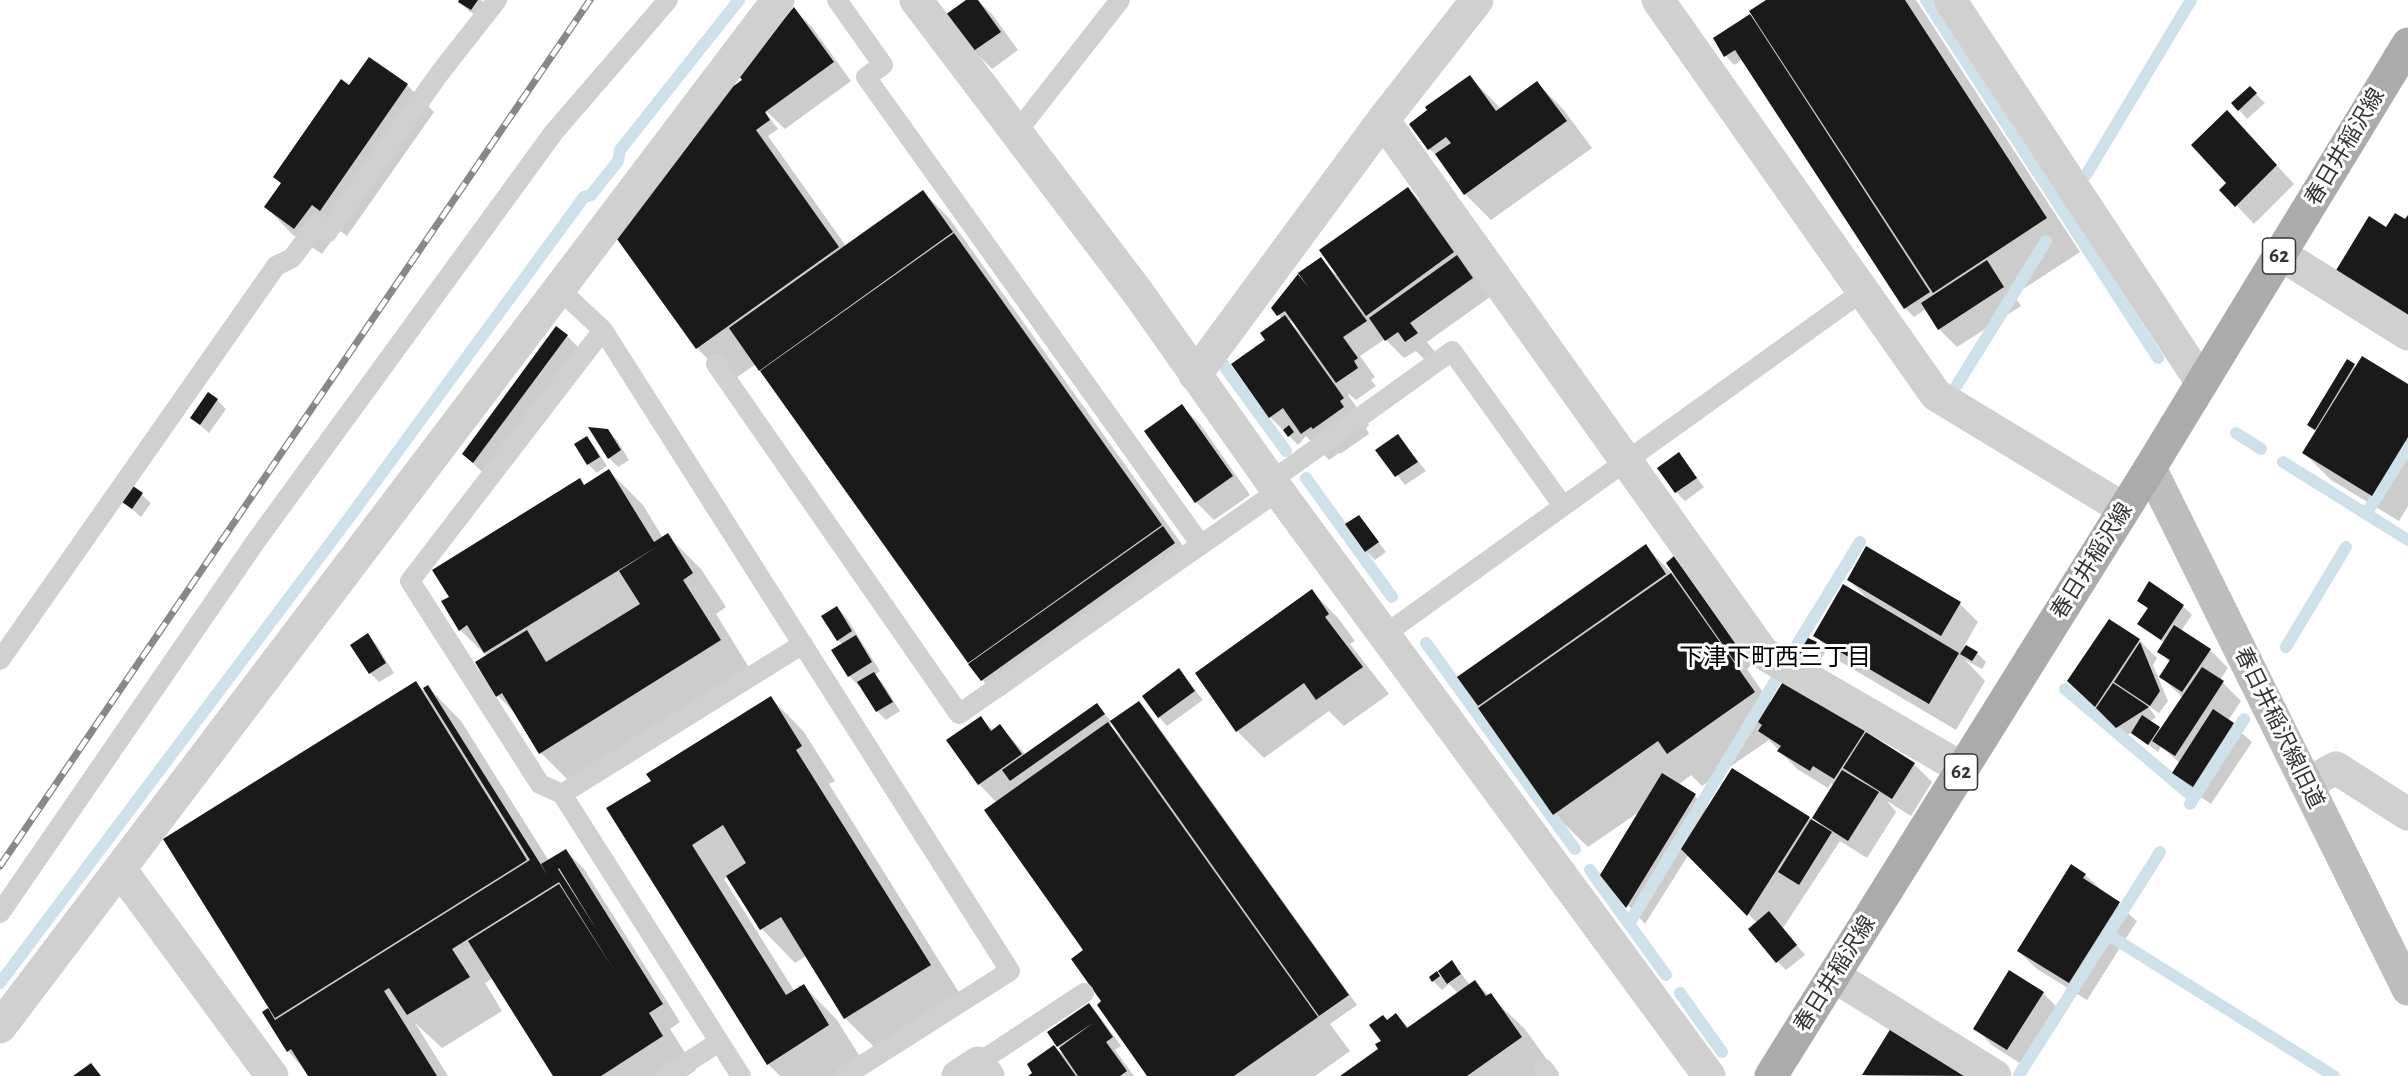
<!DOCTYPE html>
<html>
<head>
<meta charset="utf-8">
<style>
  body { margin:0 }
  canvas { display:block; background:#fff }
</style>
</head>
<body>
<canvas width="2408" height="1076"></canvas>
<script>
const c = document.querySelector('canvas').getContext('2d');
c.lineJoin = 'round';
function fillPath(path, color) { c.fillStyle = color; c.fill(path, 'evenodd'); }
const shape = rows => new Path2D(rows.map(r => 'M' + r).join(''));
function stroke(path, color, width, dash) { c.strokeStyle = color; c.lineWidth = width; c.lineCap = dash ? 'butt' : 'round'; c.setLineDash(dash || []); c.stroke(path); }
function write(font, color, halo, rows, align = 'center') {
  c.font = font + ' "Alegreya Sans","Noto Sans JP",sans-serif'; c.lineWidth = 6; c.setLineDash([]); c.textBaseline = 'middle'; c.strokeStyle = halo; c.fillStyle = color; for (const [text, x, y, turn = 0] of rows) {
    c.save(); c.translate(x, y); c.rotate((+turn || 0) * Math.PI / 180); c.textAlign = isNaN(turn) ? turn : align; if (halo) c.strokeText(text, 0, 0); c.fillText(text, 0, 0); c.restore();
  }
}
const shadow = shape([
  [461,0,481,0,488,7,480,18,469,11,460,2],
  [968,0,977,0,992,14,1018,50,992,69,974,51],
  [1769,0,1916,0,2080,252,2014,295,2021,306,1957,347,1939,329,1926,309,1914,317,1905,308,1743,59,1734,65,1726,56,1715,39,1750,16,1758,24],
  [794,9,812,27,851,81,785,129,767,112,766,113,778,129,768,136,846,246,923,192,949,218,1188,553,1192,561,1000,698,982,680,756,364,730,382,697,348,741,82],
  [369,59,407,85,434,112,347,236,339,230,322,254,292,234,266,207],
  [1470,77,1501,109,1537,83,1563,109,1592,148,1491,220,1465,194,1439,157,1429,149],
  [2250,88,2265,103,2247,119,2239,110],
  [2245,131,2294,184,2254,224,2222,190,2229,183],
  [1408,189,1434,215,1490,297,1427,342,1435,352,1424,359,1416,351,1404,358,1385,339,1360,356,1375,377,1371,380,1376,386,1356,400,1349,394,1348,395,1369,425,1366,428,1369,434,1340,454,1339,453,1329,460,1306,436,1298,445,1270,417,1267,340,1282,319,1273,308,1308,285,1321,259,1336,275,1338,274],
  [1293,320,1301,332,1300,333,1290,322],
  [567,336,585,354,482,472,464,454],
  [2347,361,2356,367,2408,386,2408,506,2399,521,2331,480,2304,453,2317,432,2309,425],
  [217,400,226,409,209,433,192,418],
  [1181,406,1200,424,1250,495,1214,520,1196,502],
  [607,430,617,440,629,460,618,467,609,458],
  [1398,436,1426,471,1405,485,1378,450],
  [587,438,595,447,607,466,597,473,588,464],
  [1679,454,1704,487,1685,501,1676,492],
  [609,471,643,505,663,538,667,535,701,569,726,607,716,614,753,674,574,786,541,753,517,715,498,696,487,656,460,630,451,597,579,480,585,486],
  [134,488,151,503,141,517,124,502],
  [1359,517,1386,552,1375,560,1366,551],
  [1645,546,1673,574,1683,567,1752,665,1747,669,1771,704,1864,732,1914,764,1932,782,1911,816,1887,801,1896,812,1867,858,1840,841,1783,928,1805,955,1786,970,1778,962,1757,923,1689,854,1645,924,1601,875,1642,810,1588,847,1554,814,1460,677],
  [1769,740,1797,769,1828,788,1831,783,1834,785,1814,818,1822,826,1809,818,1708,809,1695,796,1678,785,1691,775,1702,786],
  [1849,580,1960,604,1978,622,1964,646,1977,653,1986,662,1982,669,1965,660,1985,681,1956,730,1841,662,1815,635,1868,599],
  [1312,591,1338,618,1355,641,1350,644,1389,694,1344,726,1329,711,1264,758,1237,731],
  [2138,600,2183,606,2192,615,2181,631,2210,650,2228,668,2220,680,2241,701,2228,721,2252,742,2211,804,2192,791,2174,773,2180,763,2161,747,2158,752,2132,732,2126,736,2087,700,2139,640,2157,658,2153,665,2168,701,2159,713,2147,705,2156,717,2149,722,2161,730,2183,698,2161,677,2170,663,2159,651,2164,643,2139,624,2149,610],
  [837,608,846,617,880,671,875,675,882,682,900,711,886,720,877,711,860,684,858,685,849,676,833,651,843,645,838,640],
  [367,635,376,644,394,673,379,682,370,673],
  [1816,644,1825,652,1817,666,1801,653],
  [1179,670,1203,700,1167,726,1159,717],
  [415,683,423,690,428,687,461,721,549,861,566,851,584,869,680,1022,670,1029,696,1070,687,1076,555,1076,493,978,485,983,502,1011,442,1048,415,1023,448,1076,310,1076,288,1051,264,1012,271,1008],
  [771,698,804,732,835,781,829,784,963,999,879,1052,845,1018,806,956,795,963,762,929,728,876,724,879,795,992,804,986,837,1020,862,1060,836,1076,780,1076,768,1064,653,781],
  [1139,703,1148,712,1357,1005,1330,1024,1350,1051,1315,1076,1148,1076,1103,1001,1089,959,997,803,979,784,980,718,994,731,1000,726,1026,755,1097,705,1112,722],
  [1113,723,1122,735,1120,736,1109,725],
  [2085,875,2137,921,2087,1000,2037,969,2018,951],
  [1452,962,1470,985,1475,982,1525,1029,1555,1071,1547,1076,1342,1076,1380,1049,1388,1021,1396,1015,1409,1028,1458,993,1449,984,1442,990,1433,981,1437,973,1447,981],
  [2043,993,2061,1011,2026,1067,1993,1046,1975,1028],
  [1089,1005,1098,1014,1121,1046,1115,1050,1134,1076,1031,1076,1054,1047,1067,1057,1049,1033],
  [1891,1030,1966,1076,1866,1076,1864,1074]
]);
const stream = shape([
  [1926,0,2158,358],
  [2086,175,2191,0],
  [1224,352,1219,359,1286,451],
  [1957,385,2046,241],
  [2236,433,2261,449],
  [2283,462,2408,540],
  [1306,478,1392,597],
  [2366,514,2408,447],
  [1426,643,1575,849],
  [2286,647,2346,547],
  [1795,648,1860,542],
  [2065,689,2194,798],
  [2190,804,2244,719],
  [1590,870,1666,975],
  [1629,924,1780,673],
  [2107,934,2334,1076],
  [0,983,349,518,584,197,591,195,618,161,620,150,739,0],
  [1680,993,1722,1052],
  [2019,1075,2160,852]
]);
const building = shape([
  [459,0,478,0,471,10,458,2],
  [966,0,978,0,1001,32,972,52,945,15],
  [1766,0,1905,0,2047,218,1933,293,1749,11],
  [794,7,834,62,765,112,770,120,756,130,839,247,696,349,617,239,728,90,742,80,738,74],
  [1750,14,1930,292,1904,309,1735,50,1724,57,1713,38],
  [369,57,408,84,320,211,312,205,294,229,264,207,281,183,273,177,341,79,349,85],
  [1470,75,1496,111,1537,81,1567,121,1464,195,1435,154,1451,143,1446,137,1428,150,1409,124,1427,110,1425,107],
  [2250,86,2257,93,2238,111,2231,103],
  [2227,110,2277,165,2235,207,2219,190,2226,183,2191,145],
  [1408,187,1454,252,1366,316,1319,250],
  [923,190,953,232,759,371,729,328],
  [2395,213,2405,219,2408,215,2408,317,2335,272,2369,216,2386,227],
  [954,233,1162,525,968,663,760,371],
  [1457,255,1473,278,1410,323,1418,333,1405,342,1398,332,1385,341,1369,318],
  [1321,257,1367,321,1343,337,1358,358,1354,361,1358,368,1336,383,1285,311,1277,316,1271,308,1298,274,1309,288,1298,273],
  [1987,260,2004,287,1938,330,1921,303],
  [1285,315,1344,398,1340,401,1344,407,1313,429,1311,427,1301,434,1283,408,1269,418,1231,364,1265,340,1260,333],
  [556,326,568,335,473,463,462,454],
  [2362,356,2408,384,2408,437,2372,496,2302,453],
  [2347,359,2355,364,2315,430,2307,425],
  [208,392,218,399,200,425,190,418],
  [1182,404,1233,476,1195,503,1144,431],
  [1289,425,1294,432,1288,437,1283,430],
  [588,427,608,429,621,450,608,459],
  [1398,434,1418,462,1395,477,1375,450],
  [587,436,600,457,587,465,574,444],
  [1679,452,1697,478,1675,493,1657,468],
  [609,469,654,542,668,533,693,573,683,580,721,640,539,754,502,693,496,697,475,662,527,630,546,662,640,604,619,571,658,546,484,653,467,625,459,631,441,601,449,597,432,570,580,478,584,485],
  [133,486,143,493,132,509,122,502],
  [1359,515,1379,542,1365,552,1345,524],
  [1163,526,1175,543,981,681,968,664],
  [1646,544,1666,574,1478,706,1457,677],
  [1866,546,1961,602,1941,636,1847,580],
  [1674,556,1744,656,1735,662,1666,563],
  [1671,573,1755,692,1667,754,1658,741,1553,815,1478,708],
  [2149,581,2184,605,2161,640,2137,624,2148,608,2137,601],
  [1843,584,1959,653,1929,704,1813,636],
  [1312,589,1329,614,1325,617,1363,667,1316,700,1304,683,1236,732,1195,673],
  [837,606,852,631,837,641,821,616],
  [2109,619,2140,639,2095,707,2067,681],
  [2174,625,2211,649,2182,692,2159,677,2170,660,2157,652],
  [368,633,386,663,369,674,350,645],
  [856,635,872,662,848,677,831,650],
  [1808,638,1817,642,1807,659,1799,653],
  [2140,642,2160,691,2150,706,2114,682],
  [1966,645,1978,652,1972,661,1960,654],
  [2202,667,2224,681,2175,756,2152,741],
  [1179,668,1195,691,1158,718,1142,696],
  [874,672,893,702,876,712,857,682],
  [1784,680,1865,731,1834,779,1813,766,1810,771,1777,751,1781,746,1758,731,1762,725,1758,722],
  [416,681,527,860,275,1018,163,839],
  [2113,683,2149,707,2116,728,2096,708],
  [428,685,548,876,541,864,566,849,663,1004,649,1013,663,1036,601,1076,553,1076,468,941,559,884,614,970,559,882,452,949,470,977,407,1015,389,988,384,991,437,1076,308,1076,291,1049,287,1052,262,1012,268,1008,275,1020,530,860,423,688],
  [559,868,597,930,558,869],
  [771,696,802,746,796,750,931,965,844,1019,781,917,760,930,726,876,746,863,723,825,692,845,786,995,804,984,829,1025,767,1065,606,808,651,781,646,774],
  [1139,701,1349,995,1319,1016,1110,721],
  [1097,703,1105,714,1010,781,1002,770],
  [2213,709,2234,723,2193,787,2172,773],
  [2142,715,2160,727,2148,745,2131,733],
  [981,716,991,731,1000,724,1022,754,978,785,946,740],
  [1108,722,1318,1017,1234,1076,1147,1076,1097,1005,1101,1001,1071,959,1083,950,984,810],
  [1866,732,1915,763,1892,799,1843,768],
  [1732,768,1810,817,1747,916,1681,849],
  [1842,770,1879,792,1848,841,1812,818],
  [1662,773,1696,794,1626,908,1600,875],
  [1811,819,1832,832,1799,885,1778,872],
  [2071,864,2086,874,2083,878,2120,902,2069,983,2017,951],
  [1769,911,1797,945,1776,963,1748,929],
  [1452,960,1461,974,1447,984,1438,971],
  [2009,970,2044,992,2007,1050,1973,1029],
  [1437,971,1440,976,1432,982,1429,977],
  [1475,980,1486,996,1491,993,1522,1037,1467,1076,1340,1076,1378,1049,1375,1044,1381,1041,1369,1025,1383,1015,1387,1020,1396,1013,1407,1028],
  [1089,1003,1113,1037,1106,1042,1127,1071,1120,1076,1078,1076,1059,1048,1093,1023,1057,1047,1047,1032],
  [1891,1028,1969,1076,1862,1075],
  [1054,1045,1076,1076,1028,1076,1032,1073,1027,1064],
  [91,1063,101,1076,73,1076]
]);
const lane = shape([
  [837,0,883,65,866,77,1201,545],
  [1016,133,1120,0],
  [559,289,603,330,1010,971,845,1076],
  [603,330,410,581,540,784,562,794,741,1076],
  [716,364,959,714,1278,491],
  [1271,481,1452,351,1563,506],
  [1384,635,1863,291],
  [0,660,276,266,292,258,317,225,327,233,439,74,497,0],
  [562,794,803,644],
  [0,913,256,541,554,132,668,0],
  [978,1063,1084,993],
  [1544,1069,1549,1076],
  [666,1076,719,1042]
]);
const street = shape([
  [916,0,1139,294,1271,481,1709,1076],
  [1658,0,1936,395,2124,509],
  [1950,0,2202,383],
  [1383,120,1763,653,1963,769],
  [2280,254,2408,334],
  [1195,375,1383,120,1477,0],
  [2307,784,2336,768,2408,814],
  [120,869,272,1076],
  [1834,976,1995,1076],
  [0,1027,778,0],
  [958,1076,978,1063,988,1076]
]);
const secondary = shape([
  [2150,468,2408,989]
]);
const primary = shape([
  [1771,1076,2150,468,2408,44]
]);
const rail = shape([
  [0,866,590,0]
]);
const shields = [
  [2279,256,33],
  [1961,772,33]
];
const shieldNames = [
  ["62",2279,256],
  ["62",1961,772]
];
const streetNames = [
  ["春日井稲沢線",2345,147,-59],
  ["春日井稲沢線",2092,561,-58],
  ["春日井稲沢線旧道",2279,728,64],
  ["春日井稲沢線",1835,974,-58]
];
const neighbourhoodNames = [
  ["下津下町西三丁目",1775,658]
];
fillPath(shadow, '#0003');
stroke(stream, '#cee1ea', 12);
fillPath(building, '#1a1a1a');
stroke(lane, '#d0d0d0', 20);
stroke(street, '#d0d0d0', 33);
stroke(secondary, '#bdbdbd', 33);
stroke(primary, '#ababab', 33);
stroke(rail, '#888', 7);
stroke(rail, '#fff', 4.5, [14]);
for (const [x, y, w] of shields) { const box = new Path2D(); box.roundRect(x - w / 2, y - 18, w, 36, 4.5); c.fillStyle = '#fff'; c.fill(box); stroke(box, '#333', 1.5); }
write('bold 21px', '#333', null, shieldNames);
write('22px', '#333', '#fff', streetNames);
write('24px', '#000', '#fff', neighbourhoodNames);
</script>
</body>
</html>
